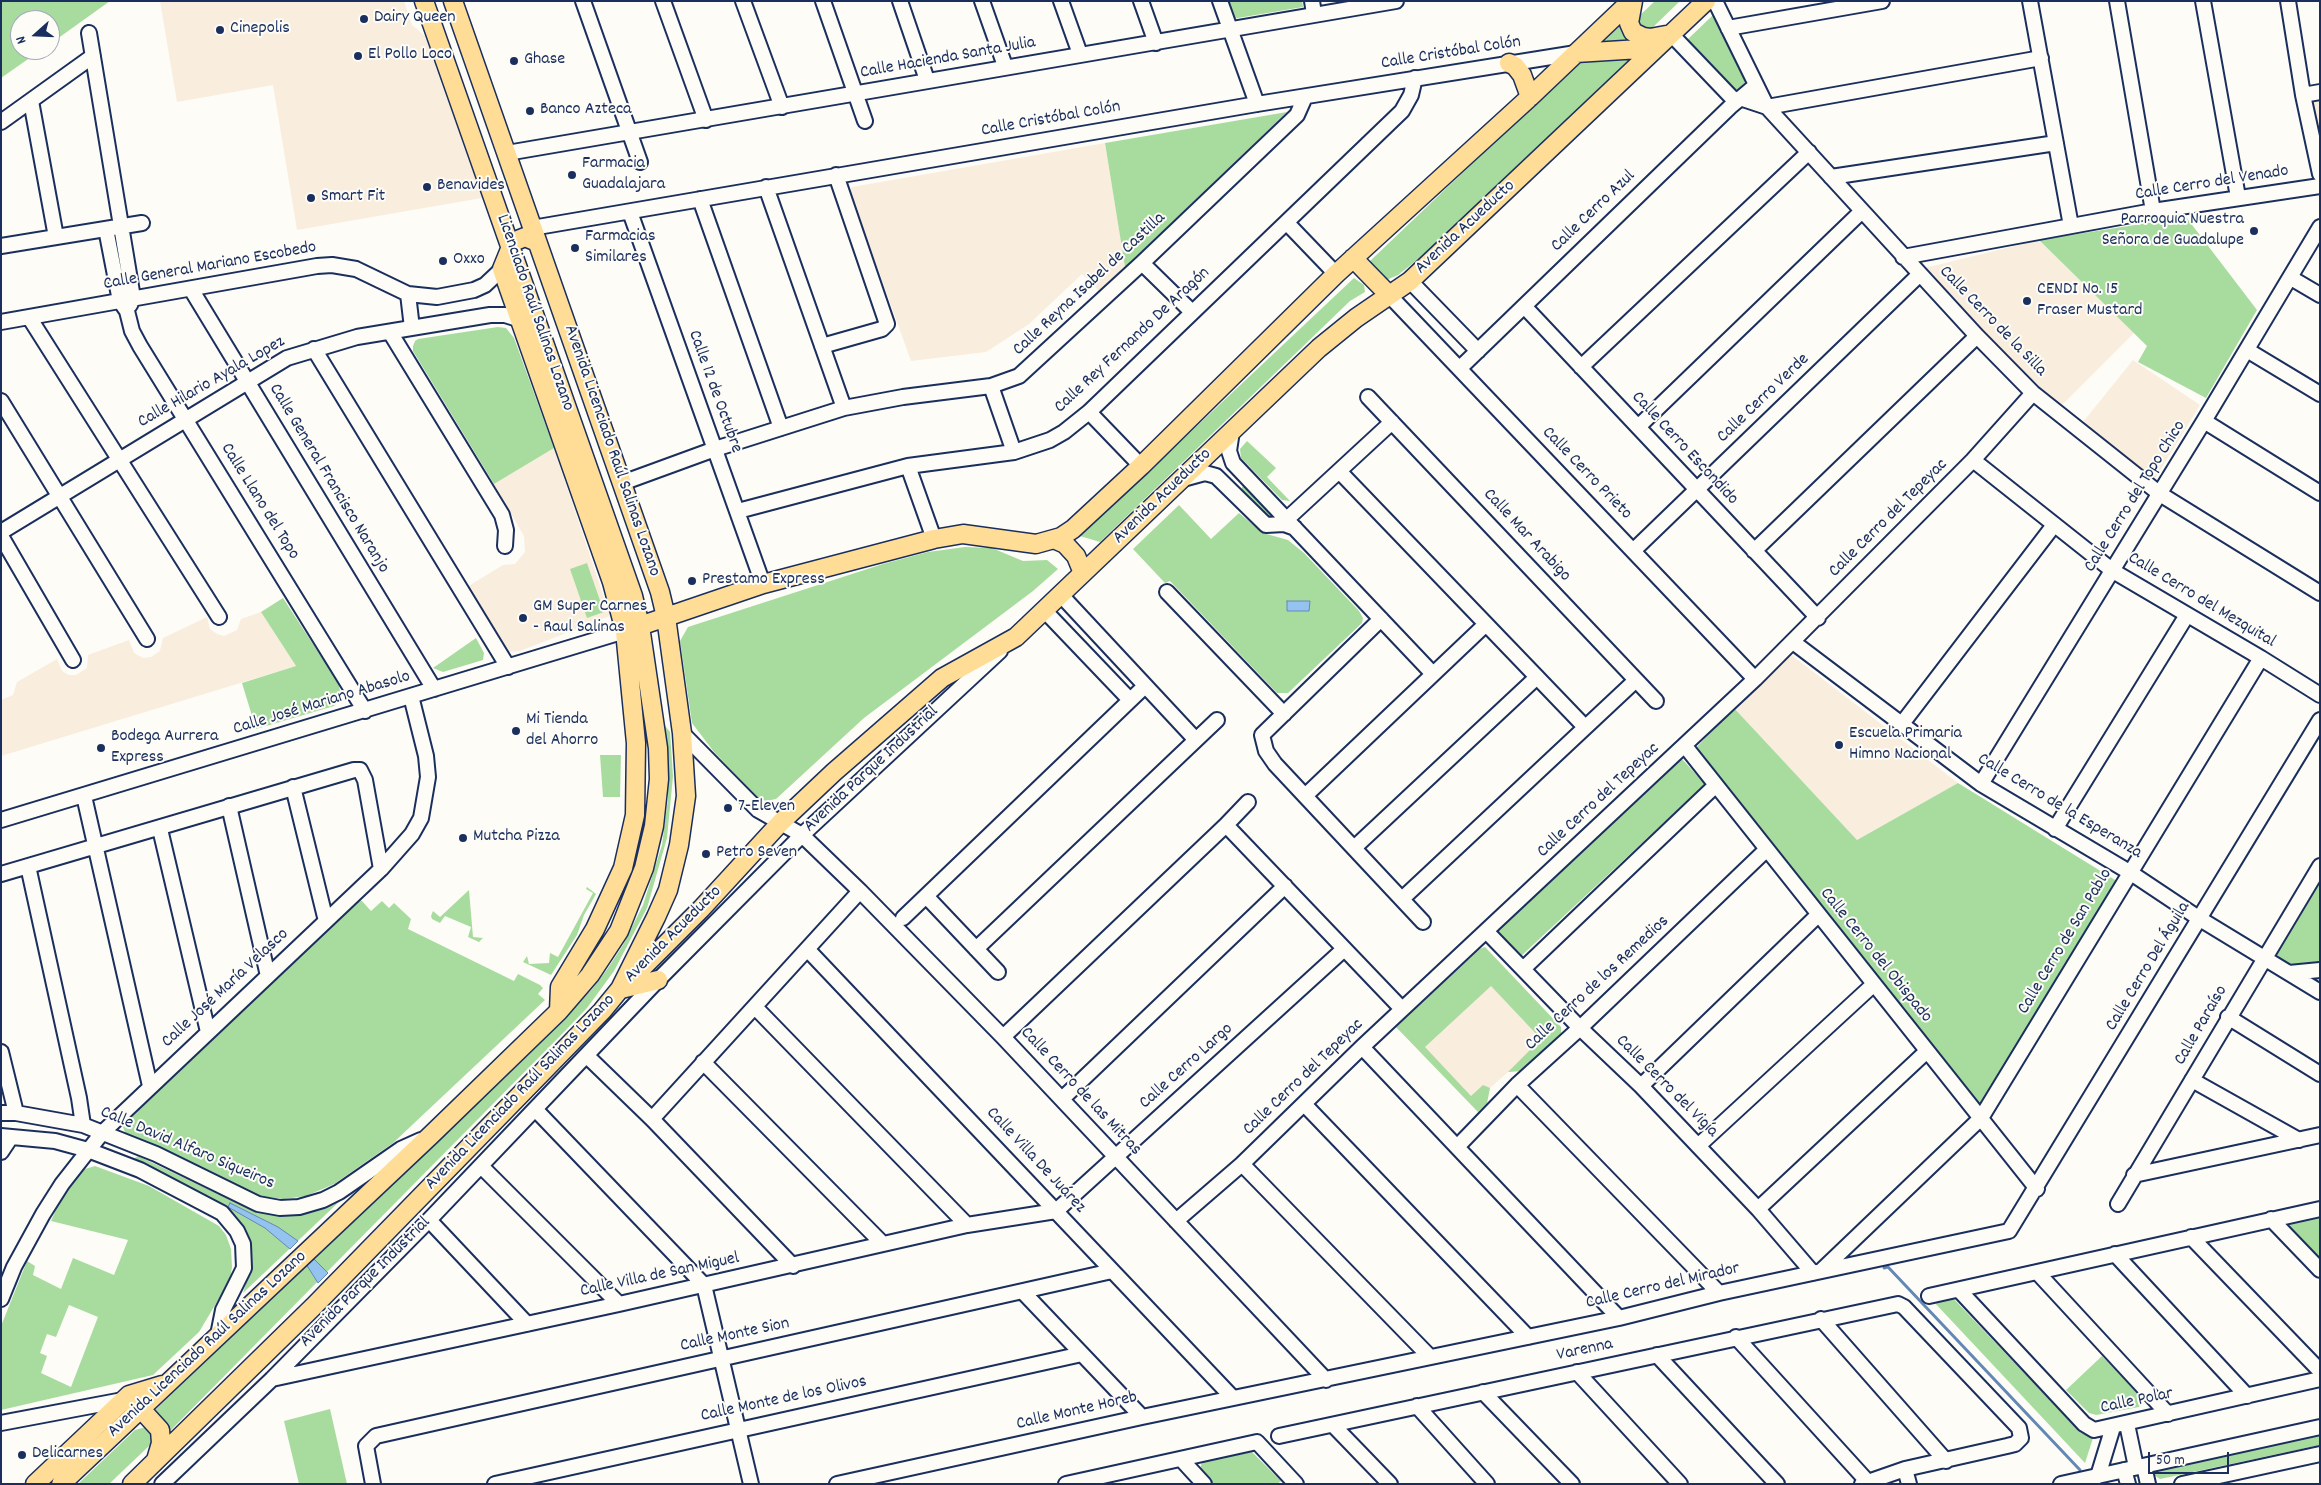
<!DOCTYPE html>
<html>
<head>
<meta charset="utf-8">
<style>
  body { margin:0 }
  #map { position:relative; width:2321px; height:1485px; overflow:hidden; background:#fdfcf7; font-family:Dekko,sans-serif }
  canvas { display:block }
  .frame { position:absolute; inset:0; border:2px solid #1b2f5e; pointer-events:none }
  .north { position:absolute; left:10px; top:10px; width:50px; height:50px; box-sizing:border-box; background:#fdfcf7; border:1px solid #a3aaba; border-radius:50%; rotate:250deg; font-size:14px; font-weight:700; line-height:20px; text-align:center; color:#1b2f5e }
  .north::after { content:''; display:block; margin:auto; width:18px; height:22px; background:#1b2f5e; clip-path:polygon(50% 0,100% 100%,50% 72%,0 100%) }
  .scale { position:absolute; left:2148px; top:1452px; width:81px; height:22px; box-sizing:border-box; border:2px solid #1b2f5e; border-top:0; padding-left:6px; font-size:15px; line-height:18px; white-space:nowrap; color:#1b2f5e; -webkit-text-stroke:4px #fdfcf7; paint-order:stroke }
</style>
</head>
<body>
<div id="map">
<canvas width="2321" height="1485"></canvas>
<div class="frame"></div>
<div class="north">N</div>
<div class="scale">50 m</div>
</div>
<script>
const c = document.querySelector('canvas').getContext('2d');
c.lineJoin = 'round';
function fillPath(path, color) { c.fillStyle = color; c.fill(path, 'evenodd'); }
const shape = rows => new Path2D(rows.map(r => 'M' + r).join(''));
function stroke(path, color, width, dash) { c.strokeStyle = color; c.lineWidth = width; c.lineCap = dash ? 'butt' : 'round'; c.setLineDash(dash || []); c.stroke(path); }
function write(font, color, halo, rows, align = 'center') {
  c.font = font + ' Dekko,sans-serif'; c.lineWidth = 4; c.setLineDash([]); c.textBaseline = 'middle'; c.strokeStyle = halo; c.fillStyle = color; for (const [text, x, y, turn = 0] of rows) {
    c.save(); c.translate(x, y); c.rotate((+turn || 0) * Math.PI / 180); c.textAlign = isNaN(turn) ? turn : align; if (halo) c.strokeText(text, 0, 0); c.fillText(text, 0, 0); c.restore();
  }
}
const built = shape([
  [160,1,404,1,412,25,425,36,482,198,297,230,273,85,177,102],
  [2320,100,2320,143,2311,102],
  [1105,143,1125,267,1099,291,1082,274,1029,324,986,352,911,361,850,191,852,187],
  [2039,240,2134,333,2057,410,1921,269],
  [2133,360,2200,405,2153,482,2079,427],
  [554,448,610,616,520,651,509,652,503,648,467,587,503,565,515,564,525,552,524,536,494,484],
  [261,612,296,666,1,756,1,700,13,695,17,682,57,659,62,671,69,675,76,675,87,668,88,655,129,640,134,653,143,658,151,657,160,651,163,638,207,617,210,629,217,634,224,636,237,630,241,619],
  [1790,654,1958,783,1857,840,1734,708],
  [1485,947,1561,1027,1561,1033,1521,1071,1508,1072,1490,1088,1487,1103,1478,1112,1396,1027,1480,949]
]);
const green = shape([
  [1,1,110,1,50,44,50,20,20,20,20,50,41,50,1,78],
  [1226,1,1302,1,1303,7,1232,19],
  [1655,1,1680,1,1650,30,1641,30,1637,18],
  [1713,15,1745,82,1738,90,1732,88,1687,40],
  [1625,20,1638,40,1605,42,1604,39],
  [1584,57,1628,58,1629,62,1427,252,1398,275,1384,281,1369,262],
  [1287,112,1125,267,1105,143],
  [2186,217,2257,310,2206,398,2138,362,2147,346,2039,240],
  [1354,278,1364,285,1365,292,1350,301,1100,542,1080,536],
  [498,327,506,328,514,338,554,448,494,484,413,351,413,346,415,341,418,339],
  [1247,441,1276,468,1267,477,1290,501,1282,500,1241,458,1240,449],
  [1246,486,1273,515,1273,518,1269,519,1242,490,1242,487],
  [1179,505,1211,539,1239,513,1263,533,1288,540,1304,553,1359,611,1363,618,1362,623,1288,693,1277,693,1170,581,1165,583,1133,549],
  [965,547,992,548,1023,561,1047,560,1058,569,1033,591,864,718,776,799,766,801,758,798,714,752,692,723,680,641,688,627,883,564,928,552],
  [587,563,604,612,587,618,570,569],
  [283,598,339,684,341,699,334,706,256,729,242,683,296,666,261,612],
  [476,638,484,653,483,660,443,672,433,668],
  [1734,708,1857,840,1958,783,2120,883,1978,1114,1693,751],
  [662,722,670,732,673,776,667,838,647,908,614,971,587,1008,563,1033,168,1433,165,1422,154,1411,551,1032,593,988,608,968,623,945,643,905,662,845,668,798],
  [600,755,621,755,620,797,603,797],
  [1681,758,1705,784,1519,958,1496,932],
  [2320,877,2320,964,2288,965,2280,962,2276,956,2276,950],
  [587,887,596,894,584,915,577,935,551,975,523,962,527,956,529,964,549,963,550,953,558,957,593,893,586,889],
  [469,890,473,937,483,938,479,942,468,937,471,927,445,916,440,923,432,919,431,916,433,911,440,917],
  [357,900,362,901,371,911,382,901,389,908,394,903,411,919,408,929,514,981,518,974,540,985,543,988,538,994,545,1000,393,1143,334,1184,306,1196,284,1199,257,1196,169,1152,126,1135,123,1127,128,1120],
  [1485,947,1561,1027,1561,1033,1521,1071,1508,1072,1541,1039,1491,986,1425,1047,1471,1096,1483,1085,1490,1088,1487,1103,1478,1112,1396,1027,1480,949],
  [138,1156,254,1211,275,1215,302,1214,340,1199,341,1200,243,1293,249,1273,239,1223,234,1216,216,1201,182,1183,132,1160],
  [95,1166,149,1186,219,1226,226,1235,231,1249,232,1267,230,1280,199,1332,153,1375,1,1410,1,1326,27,1261,35,1266,33,1275,61,1289,73,1258,114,1275,128,1240,51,1221,58,1205,75,1180,85,1169],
  [69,1305,98,1317,71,1387,41,1373,47,1356,40,1353,47,1334,56,1337],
  [2320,1214,2320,1262,2288,1229,2290,1222],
  [1952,1297,2081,1433,2093,1438,2085,1463,1933,1301],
  [2102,1356,2144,1399,2139,1407,2096,1415,2089,1413,2066,1390],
  [330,1409,347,1484,299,1484,284,1421],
  [146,1427,152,1431,153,1438,149,1446,109,1484,78,1484,135,1430],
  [2320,1434,2320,1445,2160,1479,2154,1475,2157,1470],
  [1252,1452,1281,1481,1277,1484,1213,1484,1200,1469,1202,1462]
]);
const water = shape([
  [1287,601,1310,601,1309,611,1287,611,1287,601],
  [230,1203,278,1227,298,1241,290,1249,265,1228,228,1207,230,1203],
  [313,1258,328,1273,318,1283,306,1264,313,1258]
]);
const stream = shape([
  [1884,1268,1888,1267,2080,1470]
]);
const minor = shape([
  [583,1,640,162],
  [663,1,706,120],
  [743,1,782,107],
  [823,1,865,121],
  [900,1,927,80],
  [982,1,1005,66],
  [1061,1,1080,54],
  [1141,1,1156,43],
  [1220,1,1257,104],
  [1312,1,1314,14],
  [1715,1,1767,107,1977,336,2033,393,2160,494,2320,593],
  [2030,1,2071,226],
  [2117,1,2153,211],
  [2203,1,2238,197],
  [2288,1,2303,95,2320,174],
  [1728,28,1882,1],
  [89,33,133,298,130,305],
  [1671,34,1736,102],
  [2303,95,2320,92],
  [1740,98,1767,107,2041,58],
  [31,101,56,237],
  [1,122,93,56],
  [507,153,1396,1],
  [1831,177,2056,143],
  [766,187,844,408],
  [700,199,781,428],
  [630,212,763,584],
  [1287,223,1336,274],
  [532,228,1257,104,1576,53],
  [106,229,120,301,127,311,132,331,140,346,365,711],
  [1,246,142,223],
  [1903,257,2153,211,2320,186],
  [1142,263,1192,312],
  [2291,278,2320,295],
  [1410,281,1478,351],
  [191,289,434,689],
  [408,294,412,328],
  [1389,295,1755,679],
  [1524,306,1818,618],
  [29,317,219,617],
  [1,322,317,266,332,265,356,269,408,294,437,297,474,290,485,285,502,269],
  [390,332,502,515,506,530,505,546],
  [822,346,882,329,887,324,836,175],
  [314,349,508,667],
  [2247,350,2320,394],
  [1581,367,1809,152],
  [1460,368,1730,107,1756,85],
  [991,386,1014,452],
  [1368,397,1656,701],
  [1,401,147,639],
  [1089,412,1141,466],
  [2204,421,2320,493],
  [1638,427,1862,211],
  [1232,431,1229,451,1233,463,1433,674],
  [1973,460,2113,571,2261,658,2320,695],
  [908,466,934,539],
  [1339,471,1585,727],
  [1183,479,1205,473,1216,476,1266,525,1284,524,1295,528],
  [622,483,715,449,844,408,903,397,991,386,1019,376,1142,263,1297,115,1305,97],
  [738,511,908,466,1014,452,1050,440,1064,432,1089,412,1402,111,1411,95,1415,78],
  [1287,519,1392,422],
  [1,532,287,358,357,337,490,315,505,315,521,320],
  [1,536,73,660],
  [1633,551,1920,274],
  [1754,551,1977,336],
  [1167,592,1284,714],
  [1060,594,1196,740],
  [1044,610,1130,700],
  [1381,619,1262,735,1266,751,1275,764,1423,922],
  [1793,642,1981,784,2131,873,2200,919,2320,992],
  [1901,725,2054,525],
  [682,733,758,810,802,835,860,891,1003,1037,1326,1380],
  [1685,746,2037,1189],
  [1981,784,2204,421,2320,227],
  [293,787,326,921],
  [84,796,150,1086],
  [1305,796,1486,624],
  [229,806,268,976],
  [1,820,625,631],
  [1226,825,1402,1009],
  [160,829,208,1032],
  [2055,829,2187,615],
  [1354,848,1537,677],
  [28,866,79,1098,83,1125],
  [1,874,354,770,360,770,365,780,381,869],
  [926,896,998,972],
  [1402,899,1636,680],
  [903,918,1145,686],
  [1487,932,1580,1028,1641,1086,1758,1209,1813,1273],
  [976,949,1217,720],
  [808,950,1233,1398],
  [1523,969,1716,785],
  [2289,973,2320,970],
  [755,1007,967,1225],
  [2228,1017,2320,1074],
  [1003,1037,1226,825,1248,802],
  [1362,1047,1619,1318],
  [1,1052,16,1113],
  [587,1056,652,1119,793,1266],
  [703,1062,883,1244],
  [2192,1080,2299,1140],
  [1517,1085,1719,1293],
  [1641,1086,1818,915],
  [1062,1099,1285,886],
  [1305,1105,1528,1337],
  [535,1109,704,1285,751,1484],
  [1,1113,16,1113,83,1125,156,1154,258,1204,280,1208,299,1207,323,1200,339,1192,401,1149,421,1140],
  [652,1119,860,891],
  [1,1136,55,1141,88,1150,140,1170,222,1213,237,1231,243,1244,244,1268,223,1310,218,1335],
  [1698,1146,1874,984],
  [1457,1147,1517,1085,1580,1028,1766,850],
  [1,1152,11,1137],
  [1242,1164,1430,1357],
  [481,1166,619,1304],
  [2134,1175,2320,1135],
  [2118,1204,2320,866],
  [1758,1209,1927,1051],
  [2271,1219,2320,1270],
  [429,1220,527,1324],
  [1176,1221,1242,1164,1362,1047,1755,679,1973,460,2033,393],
  [2191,1237,2320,1371],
  [2115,1254,2247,1396],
  [1822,1270,1981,1118,2261,658],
  [2037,1272,2168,1414],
  [1959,1290,2084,1424,2094,1430,2320,1379],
  [1024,1293,1142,1417],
  [1929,1296,2320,1209],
  [1,1299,14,1267,43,1214,62,1184,102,1133,381,869,412,834,421,818,428,777,426,756,411,696],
  [1821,1319,1946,1461],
  [1736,1337,1867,1481],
  [1657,1355,1777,1484],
  [1577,1372,1680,1484],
  [272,1379,619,1304,967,1225,1056,1211,1343,950],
  [1483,1392,1572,1484],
  [1417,1406,1487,1484],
  [1,1423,123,1400],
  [2127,1424,2136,1467],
  [1333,1425,1390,1484],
  [1279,1436,1898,1304,1904,1307,2019,1428,2021,1438,2015,1444,2007,1446,1905,1469,1862,1484],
  [1181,1459,1204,1484],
  [2144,1466,2148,1484],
  [1905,1469,1909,1484],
  [2124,1470,2128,1484],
  [2098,1476,2113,1427],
  [162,1484,272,1379,429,1220,658,980,802,835,1000,651],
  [373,1484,366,1446,376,1436,1112,1271],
  [495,1484,1082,1354],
  [837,1484,1142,1417,1619,1318,1719,1293,2009,1231,2320,720],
  [1066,1484,1257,1442,1296,1484],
  [2061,1484,2320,1427],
  [2182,1484,2320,1454]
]);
const major = shape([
  [1633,1,1629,23,1633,32,1643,37,1650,38,1666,35],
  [1576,53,1656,48],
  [1509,63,1515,66,1522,75,1530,97],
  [537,242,525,237,513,242,502,269,612,582,625,631,636,743,635,815,623,868,595,929,560,987,559,1011],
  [1353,258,1389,295],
  [1056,540,1065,544,1076,556,1083,573],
  [625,631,763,584,934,539,963,534,1036,544,1061,537,1073,529,1141,466,1336,274,1530,97,1631,1],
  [631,979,701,909,781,822,834,772,942,678,1016,637,1319,348,1356,318,1410,281,1706,1],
  [621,989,658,980],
  [131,1403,140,1408,160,1430,161,1443,156,1460],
  [35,1484,129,1395,162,1385],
  [61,1484,431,1135,559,1011,590,975,619,931,644,868,654,826,659,779,658,748,640,626,633,596,424,1],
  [132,1484,313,1307,602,1011,620,989,656,917,668,890,679,845,686,796,682,733,666,617,660,592,453,1]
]);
const markers = [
  [364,19,5,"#1b2f5e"],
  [220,30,5,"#1b2f5e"],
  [358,56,5,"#1b2f5e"],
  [514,61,5,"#1b2f5e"],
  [530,111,5,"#1b2f5e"],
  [572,175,5,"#1b2f5e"],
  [427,187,5,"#1b2f5e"],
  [311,198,5,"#1b2f5e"],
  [2254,231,5,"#1b2f5e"],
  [575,248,5,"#1b2f5e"],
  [443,261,5,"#1b2f5e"],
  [2027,301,5,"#1b2f5e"],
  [692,581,5,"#1b2f5e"],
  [523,618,5,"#1b2f5e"],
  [516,731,5,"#1b2f5e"],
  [1839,745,5,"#1b2f5e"],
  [101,748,5,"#1b2f5e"],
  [728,808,5,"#1b2f5e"],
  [463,838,5,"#1b2f5e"],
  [706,854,5,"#1b2f5e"],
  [22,1455,5,"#1b2f5e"]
];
const poiNames = [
  ["Dairy Queen",374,19],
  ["Cinepolis",230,30],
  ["El Pollo Loco",368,56],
  ["Ghase",524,61],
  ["Banco Azteca",540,111],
  ["Farmacia",582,165],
  ["Guadalajara",582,186],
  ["Benavides",437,187],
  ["Smart Fit",321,198],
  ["Parroquia Nuestra",2244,221,"right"],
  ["Señora de Guadalupe",2244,242,"right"],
  ["Farmacias",585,238],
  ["Similares",585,259],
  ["Oxxo",453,261],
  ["CENDI No. 15",2037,291],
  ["Fraser Mustard",2037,312],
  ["Prestamo Express",702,581],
  ["GM Super Carnes",533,608],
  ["- Raul Salinas",533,629],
  ["Mi Tienda",526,721],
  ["del Ahorro",526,742],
  ["Escuela Primaria",1849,735],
  ["Himno Nacional",1849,756],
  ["Bodega Aurrera",111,738],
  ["Express",111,759],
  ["7-Eleven",738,808],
  ["Mutcha Pizza",473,838],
  ["Petro Seven",716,854],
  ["Delicarnes",32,1455]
];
const streetNames = [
  ["Calle Cristóbal Colón",1451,54,-9],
  ["Calle Hacienda Santa Julia",948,59,-10],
  ["Calle Cristóbal Colón",1051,120,-10],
  ["Calle Cerro del Venado",2212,184,-9],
  ["Calle Cerro Azul",1594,212,-44],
  ["Avenida Acueducto",1466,228,-43],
  ["Calle General Mariano Escobedo",210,267,-10],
  ["Calle Reyna Isabel de Castilla",1090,285,-43],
  ["Licenciado Raúl Salinas Lozano",534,313,71],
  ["Calle Cerro de la Silla",1992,322,46],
  ["Calle Rey Fernando De Aragón",1133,341,-43],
  ["Calle Hilario Ayala Lopez",212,383,-30],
  ["Calle 12 de Octubre",714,392,70],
  ["Calle Cerro Verde",1764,399,-44],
  ["Calle Cerro Escondido",1684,449,47],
  ["Avenida Licenciado Raúl Salinas Lozano",611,451,71],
  ["Calle Cerro Prieto",1586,474,46],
  ["Calle General Francisco Naranjo",328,479,59],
  ["Avenida Acueducto",1163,497,-44],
  ["Calle Cerro del Topo Chico",2136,497,-58],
  ["Calle Llano del Topo",259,502,58],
  ["Calle Cerro del Tepeyac",1889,519,-45],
  ["Calle Mar Arabigo",1526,536,47],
  ["Calle Cerro del Mezquital",2201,601,31],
  ["Calle José Mariano Abasolo",322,704,-17],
  ["Avenida Parque Industrial",872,770,-43],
  ["Calle Cerro del Tepeyac",1599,801,-43],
  ["Calle Cerro de la Esperanza",2059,807,31],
  ["Avenida Acueducto",674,935,-45],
  ["Calle Cerro de San Pablo",2066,942,-59],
  ["Calle Cerro del Obispado",1875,956,51],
  ["Calle Cerro Del Águila",2149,967,-59],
  ["Calle Cerro de los Remedios",1598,984,-43],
  ["Calle José María Velasco",226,989,-43],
  ["Calle Paraíso",2202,1026,-60],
  ["Calle Cerro Largo",1187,1067,-42],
  ["Calle Cerro del Tepeyac",1304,1078,-44],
  ["Calle Cerro del Vigía",1666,1087,45],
  ["Calle Cerro de las Mitras",1080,1092,47],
  ["Avenida Licenciado Raúl Salinas Lozano",521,1093,-46],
  ["Calle David Alfaro Siqueiros",187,1149,23],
  ["Calle Villa De Juárez",1035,1161,47],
  ["Calle Villa de San Miguel",660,1276,-12],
  ["Avenida Parque Industrial",366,1283,-45],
  ["Calle Cerro del Mirador",1663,1287,-13],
  ["Calle Monte Sion",735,1336,-12],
  ["Avenida Licenciado Raúl Salinas Lozano",208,1345,-43],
  ["Varenna",1585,1351,-12],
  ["Calle Monte de los Olivos",784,1400,-12],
  ["Calle Polar",2137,1402,-12],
  ["Calle Monte Horeb",1077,1412,-13]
];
fillPath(built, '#f9eddd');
fillPath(green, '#a8dc9f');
fillPath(water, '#95c3f0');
stroke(water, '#6488b6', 1);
stroke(stream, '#6488b6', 3);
stroke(minor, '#1b2f5e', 18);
stroke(major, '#1b2f5e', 21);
stroke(minor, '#fdfcf7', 14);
stroke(major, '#ffdd96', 18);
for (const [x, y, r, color] of markers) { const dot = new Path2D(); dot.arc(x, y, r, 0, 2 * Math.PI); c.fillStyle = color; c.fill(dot); stroke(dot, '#fdfcf7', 2); }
write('18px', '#1b2f5e', '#fdfcf7', poiNames, 'left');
write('18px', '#1b2f5e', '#fdfcf7', streetNames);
</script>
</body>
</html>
